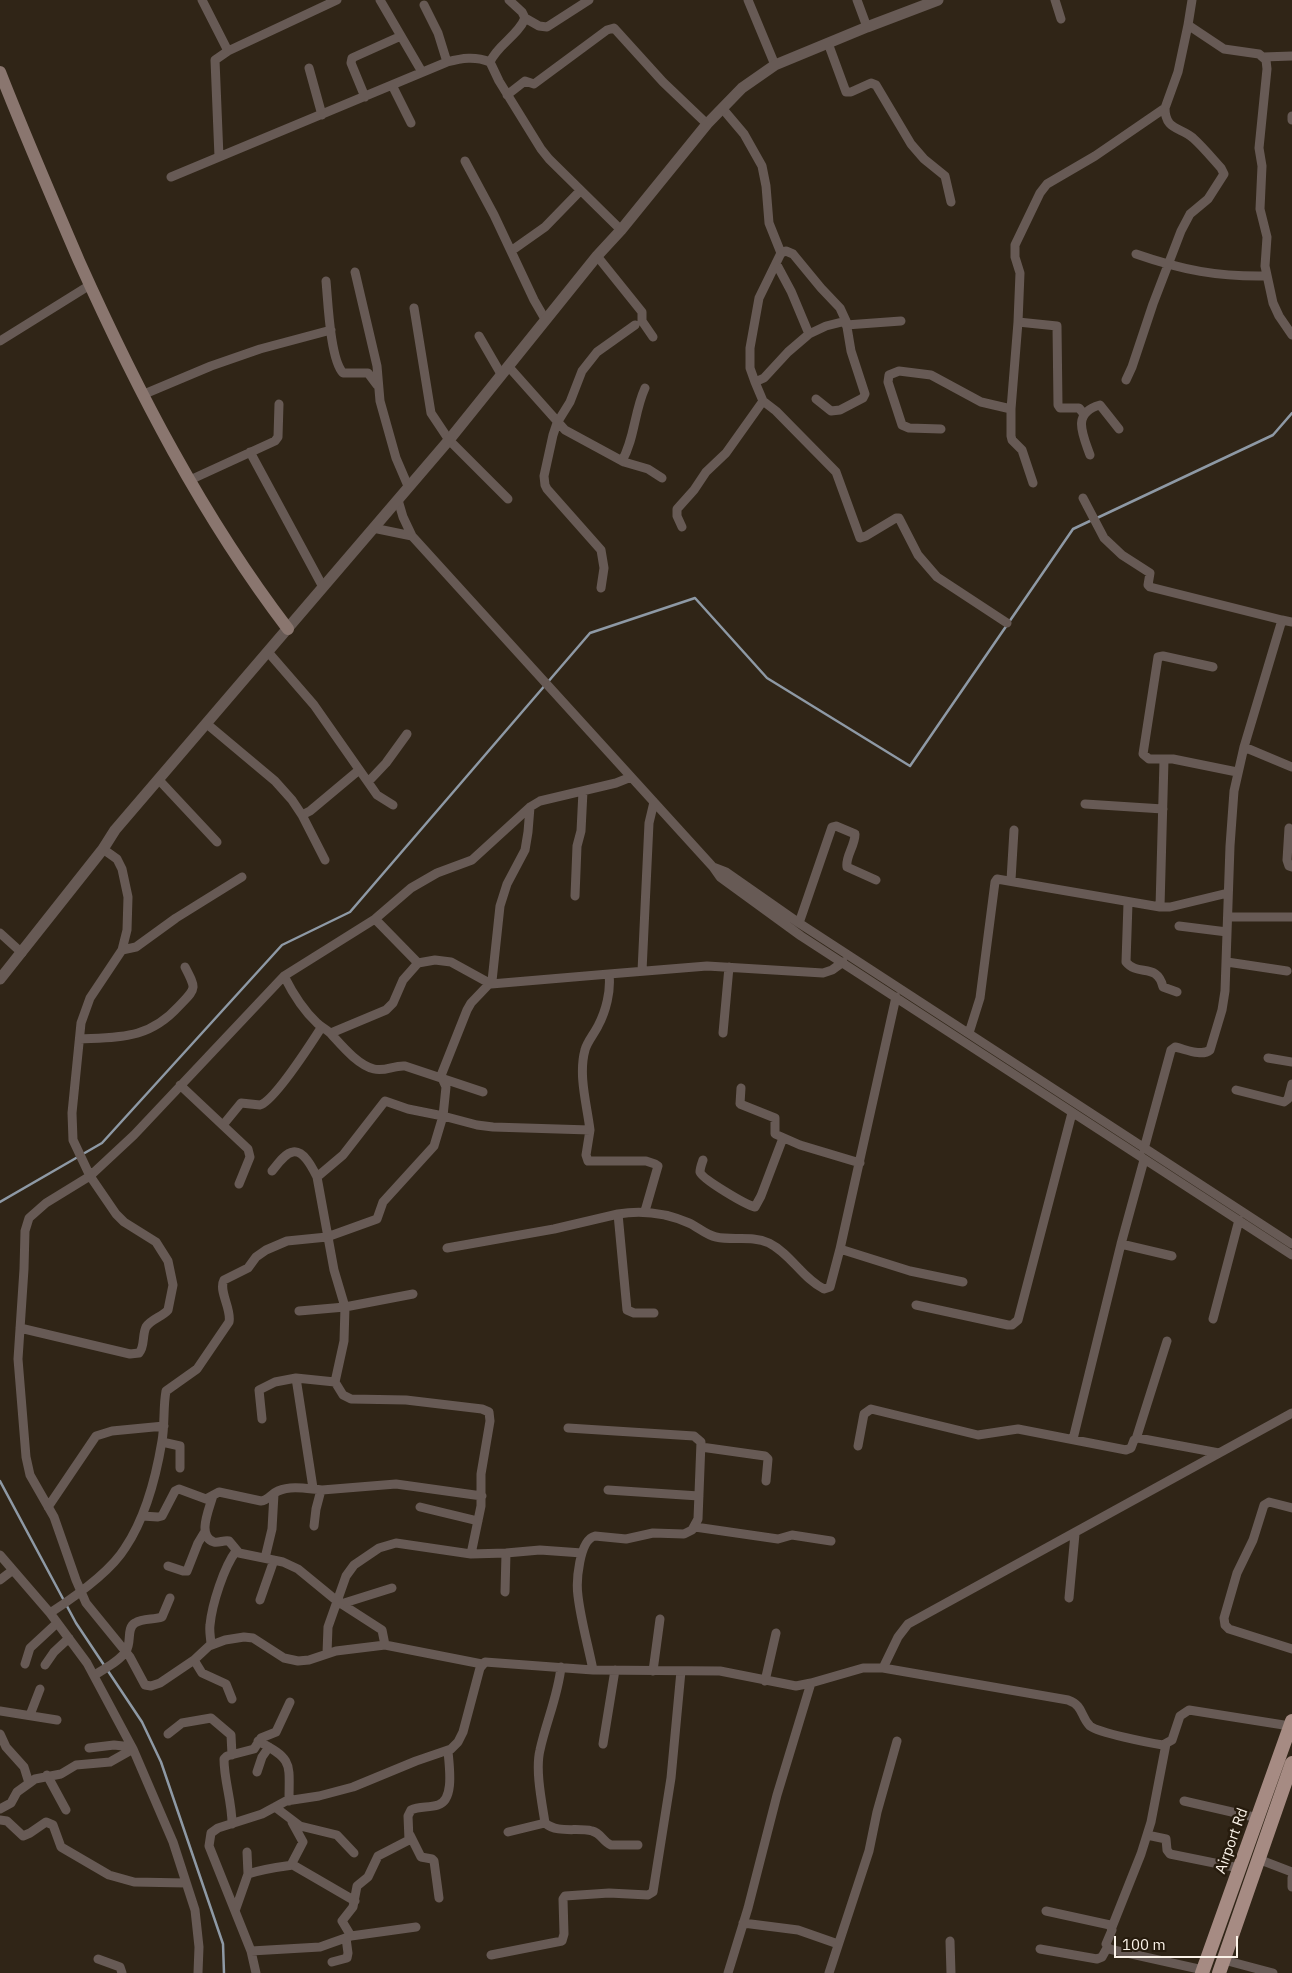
<!DOCTYPE html>
<style>
body{margin:0}
#map{position:relative;width:1292px;height:1973px;overflow:hidden;background:#302517;font-family:"IBM Plex Sans",sans-serif}
canvas{display:block}
.scale{position:absolute;left:1114px;top:1936px;width:124px;height:22px;box-sizing:border-box;border:2px solid #fbf3e9;border-top:0;padding-left:6px;font-size:15px;line-height:18px;white-space:nowrap;color:#fbf3e9;-webkit-text-stroke:4px #261b0d;paint-order:stroke}
</style>
<div id="map">
<canvas width="1292" height="1973"></canvas>
<div class="scale">100 m</div>
</div>
<script>
const ctx = document.querySelector('canvas').getContext('2d');
ctx.lineJoin = 'round';
function stroke(path, color, width, dash) { ctx.strokeStyle = color; ctx.lineWidth = width; ctx.lineCap = dash ? 'butt' : 'round'; ctx.setLineDash(dash || []); ctx.stroke(path); }
function drawText(font, color, halo, rows, align = 'center') {
  ctx.font = font + ' "IBM Plex Sans",sans-serif'; ctx.lineWidth = 5; ctx.setLineDash([]); ctx.textBaseline = 'middle'; ctx.strokeStyle = halo; ctx.fillStyle = color; for (const [text, x, y, turn = 0] of rows) {
    ctx.save(); ctx.translate(x, y); ctx.rotate((+turn || 0) * Math.PI / 180); ctx.textAlign = isNaN(turn) ? turn : align; if (halo) ctx.strokeText(text, 0, 0); ctx.fillText(text, 0, 0); ctx.restore();
  }
}
const stream = new Path2D(`
 M1097 518 1273 435 1292 413
 M0 1202 102 1143 282 945 350 912 590 633 695 598 767 678 910 766 1073 529 1092 520
 M0 1481 76 1623 142 1722 161 1762 223 1944 224 1973`);
const minor = new Path2D(`
 M202 0 228 51
 M380 0 422 72
 M748 0 775 65
 M857 0 867 27
 M1055 0 1061 19
 M424 5 438 33 447 62
 M525 18 539 26 547 27 589 0
 M1188 25 1192 0
 M828 43 846 92H851L871 83 876 85 911 144 924 159 945 176 951 202
 M1263 57 1292 56
 M490 62C498 44 518 36 525 18L522 12 509 0
 M309 68 322 115
 M392 85 411 123
 M507 95 525 81 534 84 607 30 614 28 663 82 707 124
 M365 97 351 63 352 58 401 36
 M722 108 744 134 762 166 766 186 769 223 781 253
 M1292 120V116
 M219 157 215 60 228 51 337 0
 M465 161 494 215 534 300 545 319
 M171 177 447 62C462 58 475 56 490 62L499 81 541 149 549 159 621 230
 M511 251 545 227 580 191
 M1136 254C1182 270 1218 277 1267 276
 M597 256 642 312V321L653 337
 M776 263 791 291 809 334 826 326 846 321
 M355 272 377 366 380 401 396 458 408 486
 M326 281C328 301 330 359 343 373H368L377 385
 M414 308 431 413 449 440 508 499
 M1018 322 1020 273 1015 257V245L1040 193 1047 184 1095 156 1165 108
 M846 325 901 321
 M809 334 788 352 764 378 755 382 750 368V348L759 298 781 253 786 251 793 254 821 288 840 308 846 321 851 351 865 394 863 398 840 410 831 411 816 399
 M479 336 501 374
 M0 341 90 285
 M508 366 565 430 624 462 648 469 662 478
 M1126 380 1132 367 1153 304 1181 231 1190 214 1208 199 1224 174 1221 168C1212 158 1203 147 1193 138 1180 127 1165 130 1165 108L1178 72 1188 25 1224 49 1259 54 1266 60 1267 69 1259 148 1262 166 1260 209 1267 237 1265 266 1273 303 1279 316 1292 335
 M755 382 763 401 776 411 836 472 860 538 866 536 896 518H899L918 555 937 577 1007 623
 M142 395 211 366 260 349 331 330
 M941 429 909 428 902 425 888 382 889 375 899 371 931 375 981 402 1011 409
 M250 452 323 587
 M1090 455C1083 435 1071 413 1100 405L1119 429
 M622 461C635 438 634 412 645 388
 M190 480 275 441 278 437 279 404
 M1033 483 1022 450 1012 440 1011 436V409L1018 322 1057 326 1058 405 1060 408H1079L1084 414
 M1083 498 1104 538 1122 555 1150 573 1148 585 1150 587 1282 620 1244 747 1234 791 1230 846 1225 991 1222 1010 1210 1050C1202 1057 1185 1049 1175 1047L1171 1050 1144 1149
 M398 500 403 517 412 536 713 867 720 877 801 936 1292 1255
 M682 527 677 516V509L694 490 706 472 726 453 763 401
 M373 528 412 536
 M601 588 604 568 601 550 547 489 545 485 544 476 553 435 557 423 570 402 582 371 597 352 635 325
 M1282 620 1292 622
 M268 652 314 705 377 795 393 805
 M1213 667 1163 656 1158 657 1143 754 1149 759H1173L1237 772
 M207 724 275 781 292 800 302 815 310 811 359 770
 M1244 747 1292 767
 M1164 760 1160 907H1170L1228 893
 M159 780 217 842
 M368 782 386 763 407 734
 M1085 804 1163 809
 M302 815 325 860
 M1289 828 1287 860 1289 866 1292 867
 M713 867 726 872 799 923 1292 1244
 M1011 880 1014 830
 M575 896 577 846 581 831 583 791
 M1128 903 1126 962C1138 977 1157 962 1163 987L1177 992
 M1228 917H1292
 M799 923 832 827 836 826 855 834C855 846 845 857 847 867L876 880
 M1179 926 1227 932
 M0 933 22 953
 M122 950 136 947 176 918 242 877
 M1227 962 1287 971
 M642 971 649 823 654 802
 M609 974 707 966 823 973 832 970 843 962
 M284 976C293 994 302 1009 317 1023 322 1028 328 1030 332 1035 343 1047 358 1065 374 1069 385 1072 394 1065 405 1066L483 1092
 M896 997 840 1249 910 1271 963 1282
 M331 1033 386 1010 393 1003 403 980 418 963
 M723 1033 729 967
 M969 1033 980 998 995 882 997 879 1160 907
 M80 1039C121 1037 149 1039 179 1006 196 988 197 990 185 967
 M1268 1058 1292 1062
 M180 1085 248 1149 250 1157 239 1184
 M741 1088 740 1104 775 1118V1134L800 1145 860 1163
 M1236 1090 1284 1102 1288 1099 1292 1084
 M223 1125 241 1103 260 1105C274 1101 312 1042 321 1028
 M590 1130 586 1155 588 1161H646L655 1164 658 1166 645 1211
 M703 1160C702 1163 700 1168 700 1172 702 1179 746 1205 755 1207L761 1196 783 1138
 M272 1171C277 1165 285 1153 293 1152 304 1150 313 1169 317 1177L334 1270 345 1307 344 1341 335 1382 343 1395 351 1399 406 1400 482 1409 489 1412 490 1421 481 1474V1506L471 1554
 M317 1177 343 1155 385 1101 408 1109 443 1116 446 1087 441 1076 442 1073 467 1010 471 1003 492 981 500 906 507 884 525 850 528 832 530 807
 M1121 1244 1172 1256
 M447 1248 554 1229 618 1214
 M916 1305 1008 1325H1012L1018 1320 1072 1113
 M299 1311 345 1307 413 1294
 M654 1313H634L627 1310 618 1214C642 1210 666 1213 689 1223 698 1227 706 1235 716 1237 734 1241 751 1235 769 1243 791 1254 802 1278 824 1289L830 1287 840 1249
 M1213 1319 1239 1220
 M20 1328 130 1354 139 1353C145 1347 142 1335 146 1327 151 1319 162 1317 168 1310L173 1285 168 1261 156 1242 124 1222 116 1214 90 1176 73 1140 72 1113 81 1023 90 998 122 950 127 930 128 897 122 869 117 859 103 849
 M296 1378 335 1382
 M262 1419 259 1390 275 1382 296 1378 313 1488
 M568 1428 694 1436 701 1442 698 1519 692 1530 684 1534 653 1533 626 1539 595 1536C579 1540 576 1582 578 1596 581 1621 588 1645 593 1670
 M1073 1439 1121 1244 1144 1160
 M1136 1439 1167 1341
 M162 1442 180 1446V1468
 M858 1446 864 1414 871 1409 978 1435 1018 1429 1126 1450 1131 1448 1134 1440 1138 1438 1219 1453
 M701 1447 765 1456 768 1459 766 1481
 M608 1490 699 1496
 M213 1495C210 1508 196 1536 214 1542 219 1543 224 1540 229 1541L239 1553 283 1562 298 1569 337 1601 382 1630 385 1645
 M48 1507 96 1436 112 1431 164 1426
 M420 1507 478 1521
 M1292 1508 1269 1502 1264 1505 1253 1540 1237 1573 1224 1618 1225 1625 1229 1629 1292 1649
 M142 1516 158 1517 162 1516 175 1491 179 1489 206 1499 219 1492 261 1501C268 1500 271 1494 278 1491 292 1485 308 1489 322 1490L396 1484 482 1496
 M314 1526 316 1509 321 1490
 M695 1527 778 1539 792 1535 831 1541
 M0 1555 50 1613 87 1663 133 1749 173 1842 195 1910 199 1947 198 1973
 M265 1558 272 1529 274 1494
 M168 1566 183 1571H187L198 1543 204 1533
 M0 1580 13 1570
 M505 1592 506 1553
 M1069 1598 1075 1534
 M260 1600 274 1560
 M341 1604 392 1588
 M50 1613C73 1598 111 1571 125 1548 146 1517 156 1477 162 1441 165 1424 163 1407 166 1391L197 1369 229 1322C232 1309 218 1291 224 1280L248 1268 256 1257 266 1250 287 1241 327 1237 377 1219 383 1202 434 1146 443 1116 477 1125 493 1127 590 1130C587 1105 578 1075 585 1050 587 1042 594 1034 598 1026 606 1011 611 991 609 974L491 984 451 962 435 960 418 963 375 919
 M211 1645C211 1639 209 1632 210 1625 212 1604 224 1567 236 1551
 M327 1653 328 1627 346 1576 354 1565 379 1548 396 1543 471 1554 506 1553 540 1550 582 1553
 M194 1660 202 1673 226 1684 232 1699
 M25 1664 30 1648 57 1623
 M482 1664 385 1645 336 1651 309 1660 298 1661 284 1658 253 1638 244 1637 225 1640 209 1646 194 1660 160 1683 151 1686 145 1685 130 1657 86 1603 76 1580 54 1517 30 1475 26 1457 18 1359 24 1269 25 1231 29 1218 46 1203 90 1176 134 1135 284 976 375 919 411 888 437 873 472 860 530 807 540 801 616 783 631 777
 M45 1665 54 1652 69 1638
 M561 1667C558 1696 546 1722 540 1750 535 1770 542 1803 545 1823 558 1834 577 1827 592 1831 601 1833 603 1842 611 1845H638
 M883 1668 898 1637 908 1624 1292 1413
 M653 1671 660 1619
 M95 1675C105 1668 120 1661 126 1651 132 1643 126 1628 135 1623 143 1618 153 1620 162 1617L170 1598
 M765 1681 776 1633
 M0 1711 57 1720
 M30 1715 40 1689
 M0 1734 6 1747 24 1767 29 1783
 M168 1734 182 1723 211 1718 231 1735 232 1755
 M258 1741C294 1760 289 1763 289 1801
 M603 1744 615 1670
 M89 1748 114 1745 132 1747
 M257 1772 262 1757 269 1747
 M47 1775 66 1810
 M1184 1801 1258 1818
 M275 1807 300 1826 337 1835 354 1853
 M0 1809 11 1803 17 1792 35 1779 61 1774 76 1765 110 1762 133 1749
 M0 1820 7 1821 23 1836 30 1833 46 1822 53 1825 61 1847 109 1875 134 1882 186 1883
 M232 1824C232 1801 224 1781 224 1759L227 1756 254 1749 261 1738 276 1732 290 1702
 M508 1832 545 1823
 M410 1835 421 1857 432 1859 434 1861 439 1898
 M1147 1835 1166 1839 1167 1850 1170 1854 1239 1868
 M1258 1859 1292 1872
 M291 1865 303 1842 292 1822
 M248 1874C263 1869 278 1867 293 1865L355 1901
 M1292 1878V1887
 M235 1911 248 1874 247 1852
 M1046 1911 1110 1925 1112 1930 1106 1944 1109 1949 1203 1970
 M743 1923 798 1930 838 1944
 M1112 1927 1141 1854 1151 1822 1166 1744
 M351 1936 342 1921 353 1907 357 1886 368 1877 378 1856 409 1840 408 1816 411 1810C419 1806 429 1808 438 1805 455 1800 449 1765 448 1751
 M950 1941 951 1973
 M1040 1949 1097 1959 1102 1957 1107 1948
 M251 1951 320 1947 351 1936 416 1927
 M491 1955 562 1941 564 1934 563 1899 565 1896 609 1893 648 1895 653 1892 671 1778 681 1671
 M98 1959 120 1967 122 1973
 M1224 1960 1273 1973
 M332 1962 347 1958 348 1953 346 1938
 M256 1973 251 1951 209 1846 211 1833 218 1828 262 1814 286 1801 319 1796 353 1787 416 1761 451 1749 458 1742 463 1732 480 1668 485 1662 593 1670 720 1671 796 1686 811 1683 863 1668H883L1068 1700C1084 1706 1080 1716 1090 1726 1099 1733 1150 1743 1163 1745L1172 1740 1180 1716 1189 1710 1290 1726
 M728 1973 748 1908 777 1795 811 1683
 M829 1973 869 1851 877 1812 897 1741`);
const tertiary = new Path2D(`
 M0 979 103 849 115 830 449 440 597 256 621 230 707 124 742 88 775 65 867 27 938 0`);
const secondary = new Path2D(`
 M0 72C25 136 52 198 79 261 137 390 202 516 288 629`);
const primary = new Path2D(`
 M1202 1973 1292 1721
 M1219 1973 1292 1763`);
const streetNames = [
 ["Airport Rd",1232,1841,-70]
];
stroke(stream, '#8e99a5', 2.5);
stroke(minor, '#675a55', 9);
stroke(tertiary, '#675a55', 11);
stroke(secondary, '#8a766f', 12);
stroke(primary, '#a68b83', 14);
drawText('15px', '#fbf3e9', '#261b0d', streetNames);
</script>
